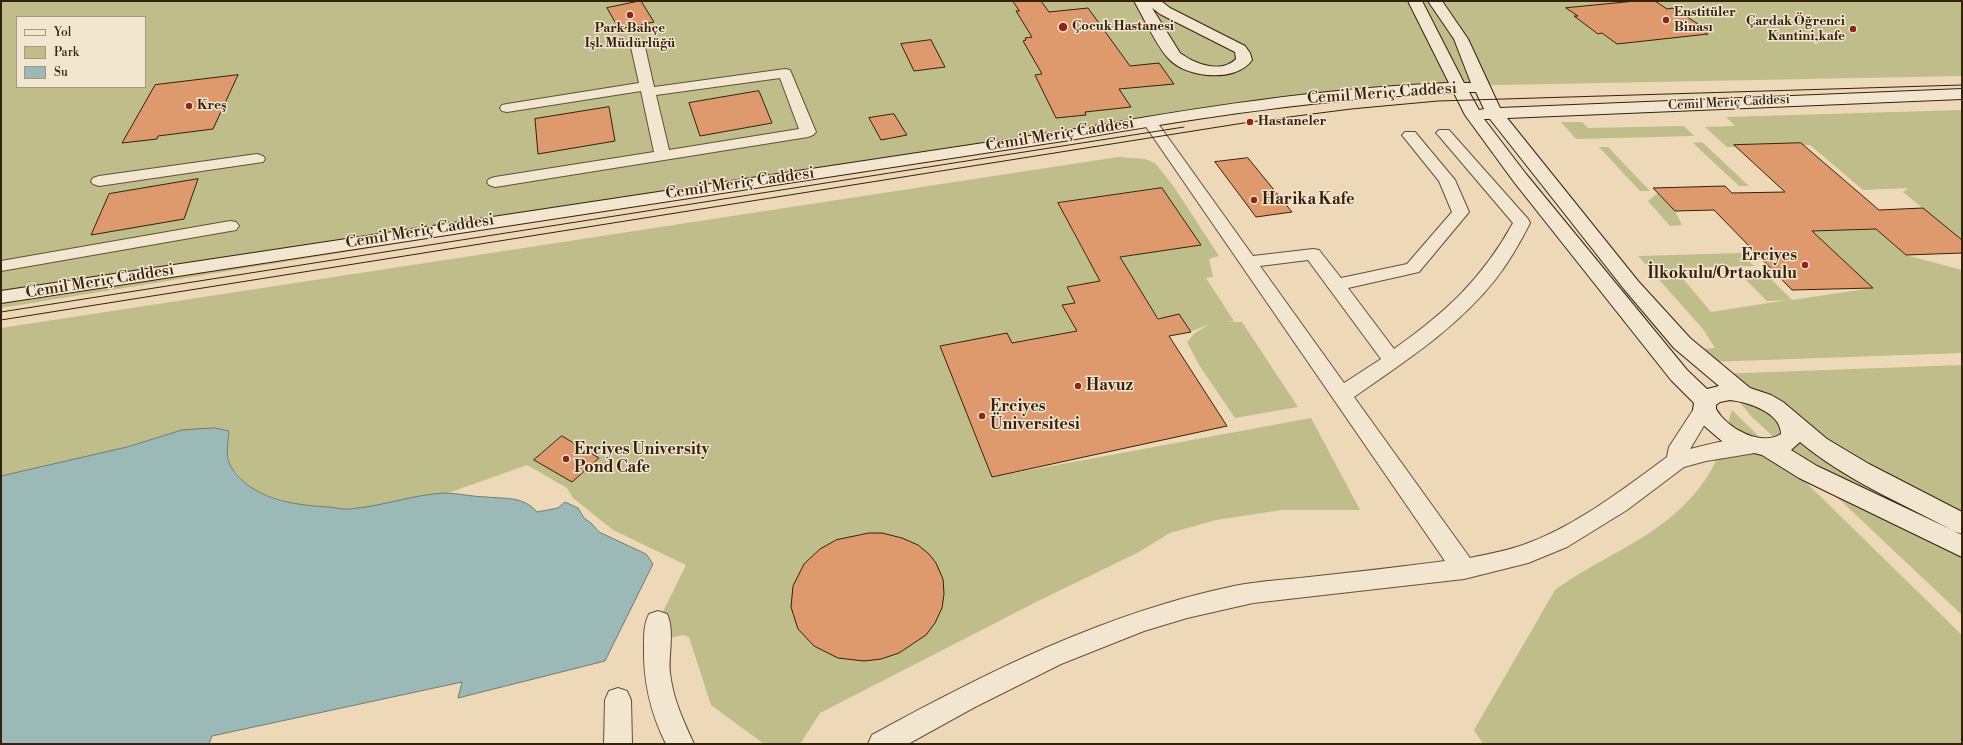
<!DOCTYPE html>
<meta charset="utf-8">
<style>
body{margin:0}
#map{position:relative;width:1963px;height:745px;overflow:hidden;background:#edd9b7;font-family:"Libre Bodoni",serif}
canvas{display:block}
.frame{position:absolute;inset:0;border:2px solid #36210d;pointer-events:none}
.legend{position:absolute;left:16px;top:16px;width:130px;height:72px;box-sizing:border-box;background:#f3e6d0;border:1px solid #a79782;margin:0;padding:5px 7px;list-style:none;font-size:12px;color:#36210d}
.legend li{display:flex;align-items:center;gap:8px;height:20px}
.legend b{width:20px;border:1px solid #a79782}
</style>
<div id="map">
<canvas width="1963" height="745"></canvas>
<div class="frame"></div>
<ul class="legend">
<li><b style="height:5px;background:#f3e6d0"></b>Yol</li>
<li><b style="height:11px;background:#bfbd89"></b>Park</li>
<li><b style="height:11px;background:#9bb9b6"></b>Su</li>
</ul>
</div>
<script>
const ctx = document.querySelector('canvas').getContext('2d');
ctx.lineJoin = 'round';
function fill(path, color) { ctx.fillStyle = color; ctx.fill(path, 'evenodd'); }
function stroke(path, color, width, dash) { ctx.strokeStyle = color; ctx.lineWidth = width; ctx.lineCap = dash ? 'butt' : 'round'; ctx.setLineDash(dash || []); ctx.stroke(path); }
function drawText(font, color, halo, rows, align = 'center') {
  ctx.font = font + ' "Libre Bodoni",serif'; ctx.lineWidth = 3; ctx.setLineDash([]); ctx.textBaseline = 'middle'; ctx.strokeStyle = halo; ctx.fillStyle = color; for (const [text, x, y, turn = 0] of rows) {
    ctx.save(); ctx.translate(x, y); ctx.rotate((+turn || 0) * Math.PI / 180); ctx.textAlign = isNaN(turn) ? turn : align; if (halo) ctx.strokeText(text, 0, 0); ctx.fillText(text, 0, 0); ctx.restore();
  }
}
const green = new Path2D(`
 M1 1H1962V76L1447 86 1212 111 1 308ZM17 17H145V87H17Z
 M1962 110V240L1903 192 1908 188 1863 190 1810 145 1727 147 1705 127 1735 126 1726 117Z
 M1561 122H1582L1588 128 1684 126 1694 136 1576 139Z
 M1702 142 1749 186H1739L1693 143Z
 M1599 147H1608L1650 191H1640Z
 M1118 157 1145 159 1155 163 1174 187 1219 256 1209 259 1213 277 1206 278 1234 321 1226 322H1242L1298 407 1235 418 1199 365 1187 342 1195 333 1210 324 1192 331 1152 314 1135 282 1111 286 1075 303 1063 305 1077 331 1012 343 1007 333 940 346 992 477 1311 418 1360 510H1282L1216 520 1170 533 1137 553 1038 601 820 713 800 744H764L711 705 689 637 683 635 657 641 658 622 686 565 613 530 573 498 567 488 527 465 451 492 375 507 346 509 304 506 288 502 257 492 247 485 230 466 227 450 229 431 176 432 119 449 1 477V328ZM1162 188 1200 245 1089 262 1058 203Z
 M1658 193 1675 211 1682 225 1670 226 1648 201Z
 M1876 229 1906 255 1962 270V353L1708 362 1698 349 1715 348 1703 329 1638 256 1741 253 1754 266 1674 268 1711 312 1788 300 1767 301 1741 275 1765 273 1792 300 1872 288 1798 232Z
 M1962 365V615L1751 416 1717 374Z
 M1732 410 1962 635V744H1483L1474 730 1555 590C1609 551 1673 534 1710 472 1722 453 1725 431 1732 410Z`);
const water = new Path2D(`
 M215 428 229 431C228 442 225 457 231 467 251 499 293 505 328 507 335 507 342 510 349 509 380 507 415 494 445 493 458 493 473 497 487 497 506 499 523 496 537 512L558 508 565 502 578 508 584 518 591 523 599 532 646 554 653 564 605 661 458 698 462 682 212 736 209 744H1V476L127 447 182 430Z`);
const building = new Path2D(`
 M641 1 654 22 619 29 607 8Z
 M1013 1H1041L1049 12 1088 8 1130 66 1159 63 1174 84 1119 89 1131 107 1085 112 1086 115 1056 118 1035 75 1042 74 1023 41 1026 40 1025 38 1032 37 1016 11H1019Z
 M1636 1H1655L1667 9 1673 8 1698 24 1693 25 1708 34 1617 44 1602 33 1598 34 1574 16H1578L1566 8Z
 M931 40 945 67 914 71 901 44Z
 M238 75 213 129 158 136 157 139 122 143 155 85Z
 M759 91 772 123 700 136 689 103Z
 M609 107 615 141 538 154 535 119Z
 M894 114 907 135 881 140 869 118Z
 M1801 143 1879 210 1923 208 1962 240V253L1906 255 1876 229 1812 231 1873 288 1792 290 1714 210 1675 211 1653 188 1725 186 1732 193 1785 192 1734 145Z
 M1248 158 1292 212 1256 217 1215 162Z
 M198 179 184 219 91 235 109 194Z
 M1162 188 1201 245 1120 257 1158 319 1179 314 1191 332 1169 336 1227 426 992 477 940 346 1007 333 1012 343 1077 331 1062 305 1075 303 1067 287 1100 281 1058 203Z
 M562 436 599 458 572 482 534 460Z
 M869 533H882L902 538 918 545 929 554 936 563 943 579 944 594 942 608 935 623 926 635 899 653 881 659 864 661 838 658 814 646 798 629 791 607 793 586 804 564 820 549 836 540Z`);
const street = new Path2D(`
 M638 43 643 44 645 47 654 87 785 69 790 70 816 132 813 135 808 137 495 187 489 185 487 182 489 179 495 177 654 152 641 91 507 112 502 111 500 108 502 105 507 104 639 83 631 47 633 44ZM780 78 799 129 669 150 656 95Z
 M1149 117 1154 118 1253 256 1313 249 1319 250 1341 278 1407 264 1452 212 1439 181 1402 135 1405 132H1415L1455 180 1469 212 1419 272 1348 288 1394 349C1446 312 1482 279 1513 223L1439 136 1436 133 1439 130H1449L1528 219 1530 223C1520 243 1509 262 1495 280 1457 328 1404 362 1354 397L1470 558C1488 554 1506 551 1523 545 1576 526 1622 490 1667 457L1669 447 1697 404 1704 402 1711 404 1714 409 1690 449C1709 444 1743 435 1761 440L1764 446 1761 452 1706 461 1684 467 1627 510 1567 547 1528 563 1464 579 1253 603 1187 618 1144 631 1061 664 975 707 908 744H868L872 735C987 672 1105 613 1234 586 1259 581 1284 580 1309 577 1355 572 1400 567 1445 561L1142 121 1144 118ZM1308 260 1381 359 1344 383 1260 266Z
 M257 154 263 156 265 159 263 162 99 186 93 184 91 181 93 178 99 176Z
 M230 221 236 222 239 226 236 230 1 271V261Z
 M658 611 667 614C675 631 668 655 670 673 673 699 683 720 694 744H666C650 712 643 681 644 645 644 634 644 624 649 614Z
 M618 688 627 691 631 700 632 744H604L605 700 609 691Z`);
const secondary = new Path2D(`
 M1134 1H1161L1170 8 1245 46 1250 53 1252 60C1236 83 1186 78 1169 59 1157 47 1143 16 1134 1ZM1152 8 1160 14 1235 52 1236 59C1221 74 1195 64 1180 53Z
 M1408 1H1422L1464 83H1471L1454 39 1428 1H1442L1468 39 1500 108 1962 89V99L1507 118 1638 281 1690 338 1750 388 1771 395 1783 402 1827 439 1869 464 1962 512V534L1954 531 1962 535V557L1799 478 1762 455 1735 448 1723 442 1702 424 1693 410 1694 403 1671 380 1514 182 1465 115 1454 93C1325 98 1197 118 1070 140L1 303V291L1070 130C1196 108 1322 88 1449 83ZM1469 92H1476L1484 109 1479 110ZM1484 119H1490L1624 289 1674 348 1719 386 1707 389 1687 370 1526 174ZM1730 400C1747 402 1781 412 1781 434 1760 447 1727 428 1716 409V405L1720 402ZM1800 442C1844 479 1901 503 1952 530L1817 466 1791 450Z`);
const tram = new Path2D(`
 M1 312 1184 127
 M1 320 1250 122 1351 109 1438 101 1962 85`);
const markers = [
 [630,15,4,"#8f2418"],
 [1666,20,4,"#8f2418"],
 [1063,27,5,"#8f2418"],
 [1853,29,4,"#8f2418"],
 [189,106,4,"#8f2418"],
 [1250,122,4,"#8f2418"],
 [1254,200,4,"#8f2418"],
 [1805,265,4,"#8f2418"],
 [1078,386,4,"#8f2418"],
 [982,416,4,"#8f2418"],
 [566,459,4,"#8f2418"]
];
const farPoinames = [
 ["Enstitüler",1674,13],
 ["Binası",1674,28],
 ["Çardak Öğrenci",1845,22,"right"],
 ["Kantini,kafe",1845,37,"right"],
 ["Çocuk Hastanesi",1072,27],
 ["Park Bahçe",630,29,"center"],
 ["Işl. Müdürlüğü",630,44,"center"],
 ["Kreş",197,106],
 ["Hastaneler",1258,122]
];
const farStreetnames = [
 ["Cemil Meriç Caddesi",1729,103,-3]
];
const streetNames = [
 ["Cemil Meriç Caddesi",1382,94,-4],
 ["Cemil Meriç Caddesi",1060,135,-9],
 ["Cemil Meriç Caddesi",740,184,-8],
 ["Cemil Meriç Caddesi",420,232,-9],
 ["Cemil Meriç Caddesi",100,282,-9]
];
const poiNames = [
 ["Harika Kafe",1262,200],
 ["Erciyes",1797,256,"right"],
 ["İlkokulu/Ortaokulu",1797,274,"right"],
 ["Havuz",1086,386],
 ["Erciyes",990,407],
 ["Üniversitesi",990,425],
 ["Erciyes University",574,450],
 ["Pond Cafe",574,468]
];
fill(green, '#bfbd89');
fill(water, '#9bb9b6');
stroke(water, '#737c72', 1);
fill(building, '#de996c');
stroke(building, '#36210d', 1);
stroke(street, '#644f38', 2);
stroke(secondary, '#36210d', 2);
fill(street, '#f3e6d0');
fill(secondary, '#f3e6d0');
stroke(tram, '#36210d', 1);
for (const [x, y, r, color] of markers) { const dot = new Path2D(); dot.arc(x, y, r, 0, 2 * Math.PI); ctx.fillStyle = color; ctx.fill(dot); stroke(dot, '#f3e6d0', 1.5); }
drawText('bold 13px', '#36210d', '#f3e6d0', farPoinames, 'left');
drawText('13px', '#36210d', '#f3e6d0', farStreetnames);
drawText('16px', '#36210d', '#f3e6d0', streetNames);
drawText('bold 16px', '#36210d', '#f3e6d0', poiNames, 'left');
</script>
